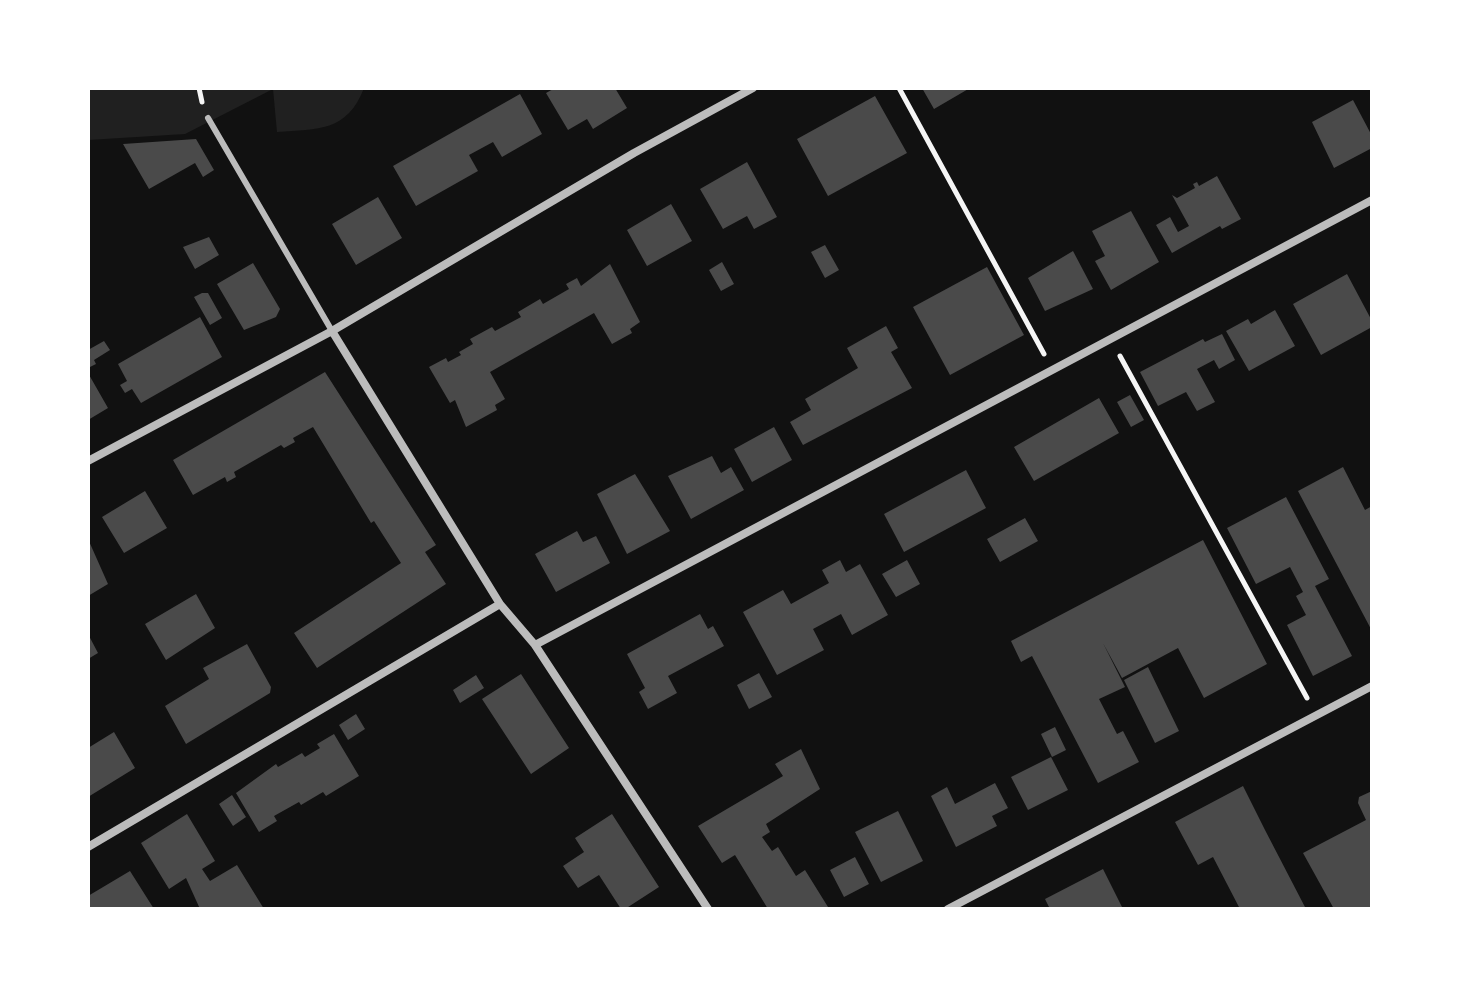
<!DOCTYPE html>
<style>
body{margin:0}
#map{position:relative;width:1460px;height:997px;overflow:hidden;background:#111;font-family:Raleway,sans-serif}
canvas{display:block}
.frame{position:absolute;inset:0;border:90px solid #fff;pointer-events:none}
</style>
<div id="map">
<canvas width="1460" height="997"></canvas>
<div class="frame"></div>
</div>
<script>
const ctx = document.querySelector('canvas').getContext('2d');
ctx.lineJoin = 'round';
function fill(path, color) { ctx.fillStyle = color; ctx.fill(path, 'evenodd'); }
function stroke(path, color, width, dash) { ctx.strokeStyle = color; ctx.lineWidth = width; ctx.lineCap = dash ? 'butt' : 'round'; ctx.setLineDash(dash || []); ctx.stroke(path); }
const green = new Path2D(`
 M88 88H364C347 132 318 129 277 132L273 89 185 134 88 140Z`);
const building = new Path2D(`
 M555 88H615L627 108 593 129 587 119 568 130 546 93Z
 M922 88H970L934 109Z
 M520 94 542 134 502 157 493 142 469 155 478 171 416 206 393 166Z
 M875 96 907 153 828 196 797 139Z
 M1353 100 1372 136V148L1334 168 1312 122Z
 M196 139 214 170 203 177 195 163 149 189 123 144Z
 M747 162 777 217 754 229 747 216 723 229 700 189Z
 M1217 176 1241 219 1222 229 1220 226 1172 253 1156 225 1170 217 1178 232 1189 226 1172 195 1177 198 1195 188 1193 184 1197 182 1199 186Z
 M378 197 402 238 356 265 332 224Z
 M671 204 692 241 647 266 627 230Z
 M1131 211 1159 262 1111 290 1095 261 1105 256 1092 231Z
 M209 237 219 255 195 269 183 247Z
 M825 245 839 270 825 278 811 252Z
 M1073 251 1093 289 1045 311 1028 278Z
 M722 262 734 284 721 291 709 270Z
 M253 263 280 309 276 317 244 330 217 284Z
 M610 264 640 322 630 329 632 333 612 344 594 313 490 372 505 399 495 405 497 410 466 427 455 400 450 403 429 367 446 358 448 362 461 355 459 352 473 344 470 339 492 327 495 331 521 317 518 312 540 299 543 304 569 289 566 284 577 278 581 286Z
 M987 267 1024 335 950 375 913 307Z
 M1347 274 1372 321V327L1321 355 1293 304Z
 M202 293H208L222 318 210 325 194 297Z
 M1275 310 1295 346 1249 371 1226 331 1248 319 1251 324Z
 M200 317 222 357 141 403 132 389 125 393 120 385 127 381 118 364Z
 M886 326 898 348 891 352 912 388 803 445 790 422 811 410 805 399 858 368 847 348Z
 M1222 334 1235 360 1219 369 1214 360 1197 369 1215 402 1197 411 1186 392 1158 406 1140 372 1203 339 1205 342Z
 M104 341 110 350 94 360 96 364 88 368V350Z
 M325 372 436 545 425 552 446 584 317 668 294 633 401 563 374 521 371 523 313 427 293 438 295 442 284 448 281 445 234 472 236 477 227 482 225 477 193 495 173 460Z
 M88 373 108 408 88 420Z
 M1130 395 1144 420 1131 427 1117 402Z
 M1099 398 1119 433 1034 481 1014 447Z
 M774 427 792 460 752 482 734 449Z
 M712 456 721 473 731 467 744 490 691 519 668 476Z
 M1343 467 1365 510 1372 506V631L1298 491Z
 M966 470 986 508 904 552 884 514Z
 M635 474 670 531 627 554 597 494Z
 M145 491 167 528 124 553 102 517Z
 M1286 497 1329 579 1315 586 1352 656 1313 676 1287 625 1306 615 1296 596 1303 592 1290 567 1256 584 1227 528Z
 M1025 518 1038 541 1000 562 987 539Z
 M577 531 583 542 596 536 610 563 556 592 535 554Z
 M88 539 108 584 88 596Z
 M1203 540 1267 664 1204 698 1178 648 1122 678 1103 643 1125 687 1099 699 1117 734 1123 731 1139 762 1098 783 1032 656 1021 662 1011 641Z
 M840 560 846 572 860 564 888 615 852 635 841 614 813 629 824 650 777 675 743 612 783 590 791 604 829 583 822 570Z
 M907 560 920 584 896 597 882 574Z
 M196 594 215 628 166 660 145 624Z
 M700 614 708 629 713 626 724 646 668 676 677 693 648 709 639 692 645 688 627 654Z
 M88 634 98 653 88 659Z
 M247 644 271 687 270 693 186 744 165 706 209 679 203 668Z
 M1148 667 1179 731 1155 743 1124 680Z
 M759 673 772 697 749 709 737 685Z
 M521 674 569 748 531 774 482 699Z
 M476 675 484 688 460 703 453 690Z
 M356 714 365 729 348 740 339 725Z
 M1055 727 1066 750 1052 757 1041 734Z
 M114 732 135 768 88 797V748Z
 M334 734 359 776 326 796 323 792 301 805 299 802 274 816 277 821 259 832 236 793 276 764 278 767 302 753 305 757 320 748 317 744Z
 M801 749 820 789 766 824 770 832 762 837 772 851 778 847 796 876 805 870 828 907 768 909 735 855 722 863 698 826 783 776 775 764Z
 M1051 757 1068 790 1028 810 1011 777Z
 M995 783 1008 808 992 816 997 826 956 847 931 796 947 787 955 804Z
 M1243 786 1265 830 1306 909H1240L1213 857 1198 865 1175 822Z
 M1372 791V909H1334L1303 853 1366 820 1358 803 1359 797Z
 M232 795 246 817 233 826 219 804Z
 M898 811 923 861 881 882 855 832Z
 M187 814 215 861 202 869 210 881 237 865 264 909H200L186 878 169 889 141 843Z
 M612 814 659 887 625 909H621L599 875 578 888 563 866 584 852 575 838Z
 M855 857 869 884 844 897 830 870Z
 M1103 869 1122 907 1050 909 1045 899Z
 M130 871 154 909H90L88 896Z`);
const path = new Path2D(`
 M199 88 202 102
 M899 88 1044 354
 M1120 356 1307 698`);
const service = new Path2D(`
 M208 118 332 331`);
const minor = new Path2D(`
 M332 331 500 604 535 645 708 909
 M88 461 332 331 634 153 753 88
 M535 645 1372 200
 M88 847 500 604
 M948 909 1372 686`);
fill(green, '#202020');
fill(building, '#4a4a4a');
stroke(path, '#f5f5f5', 5);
stroke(service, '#bcbcbc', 6);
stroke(minor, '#bcbcbc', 8);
</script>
